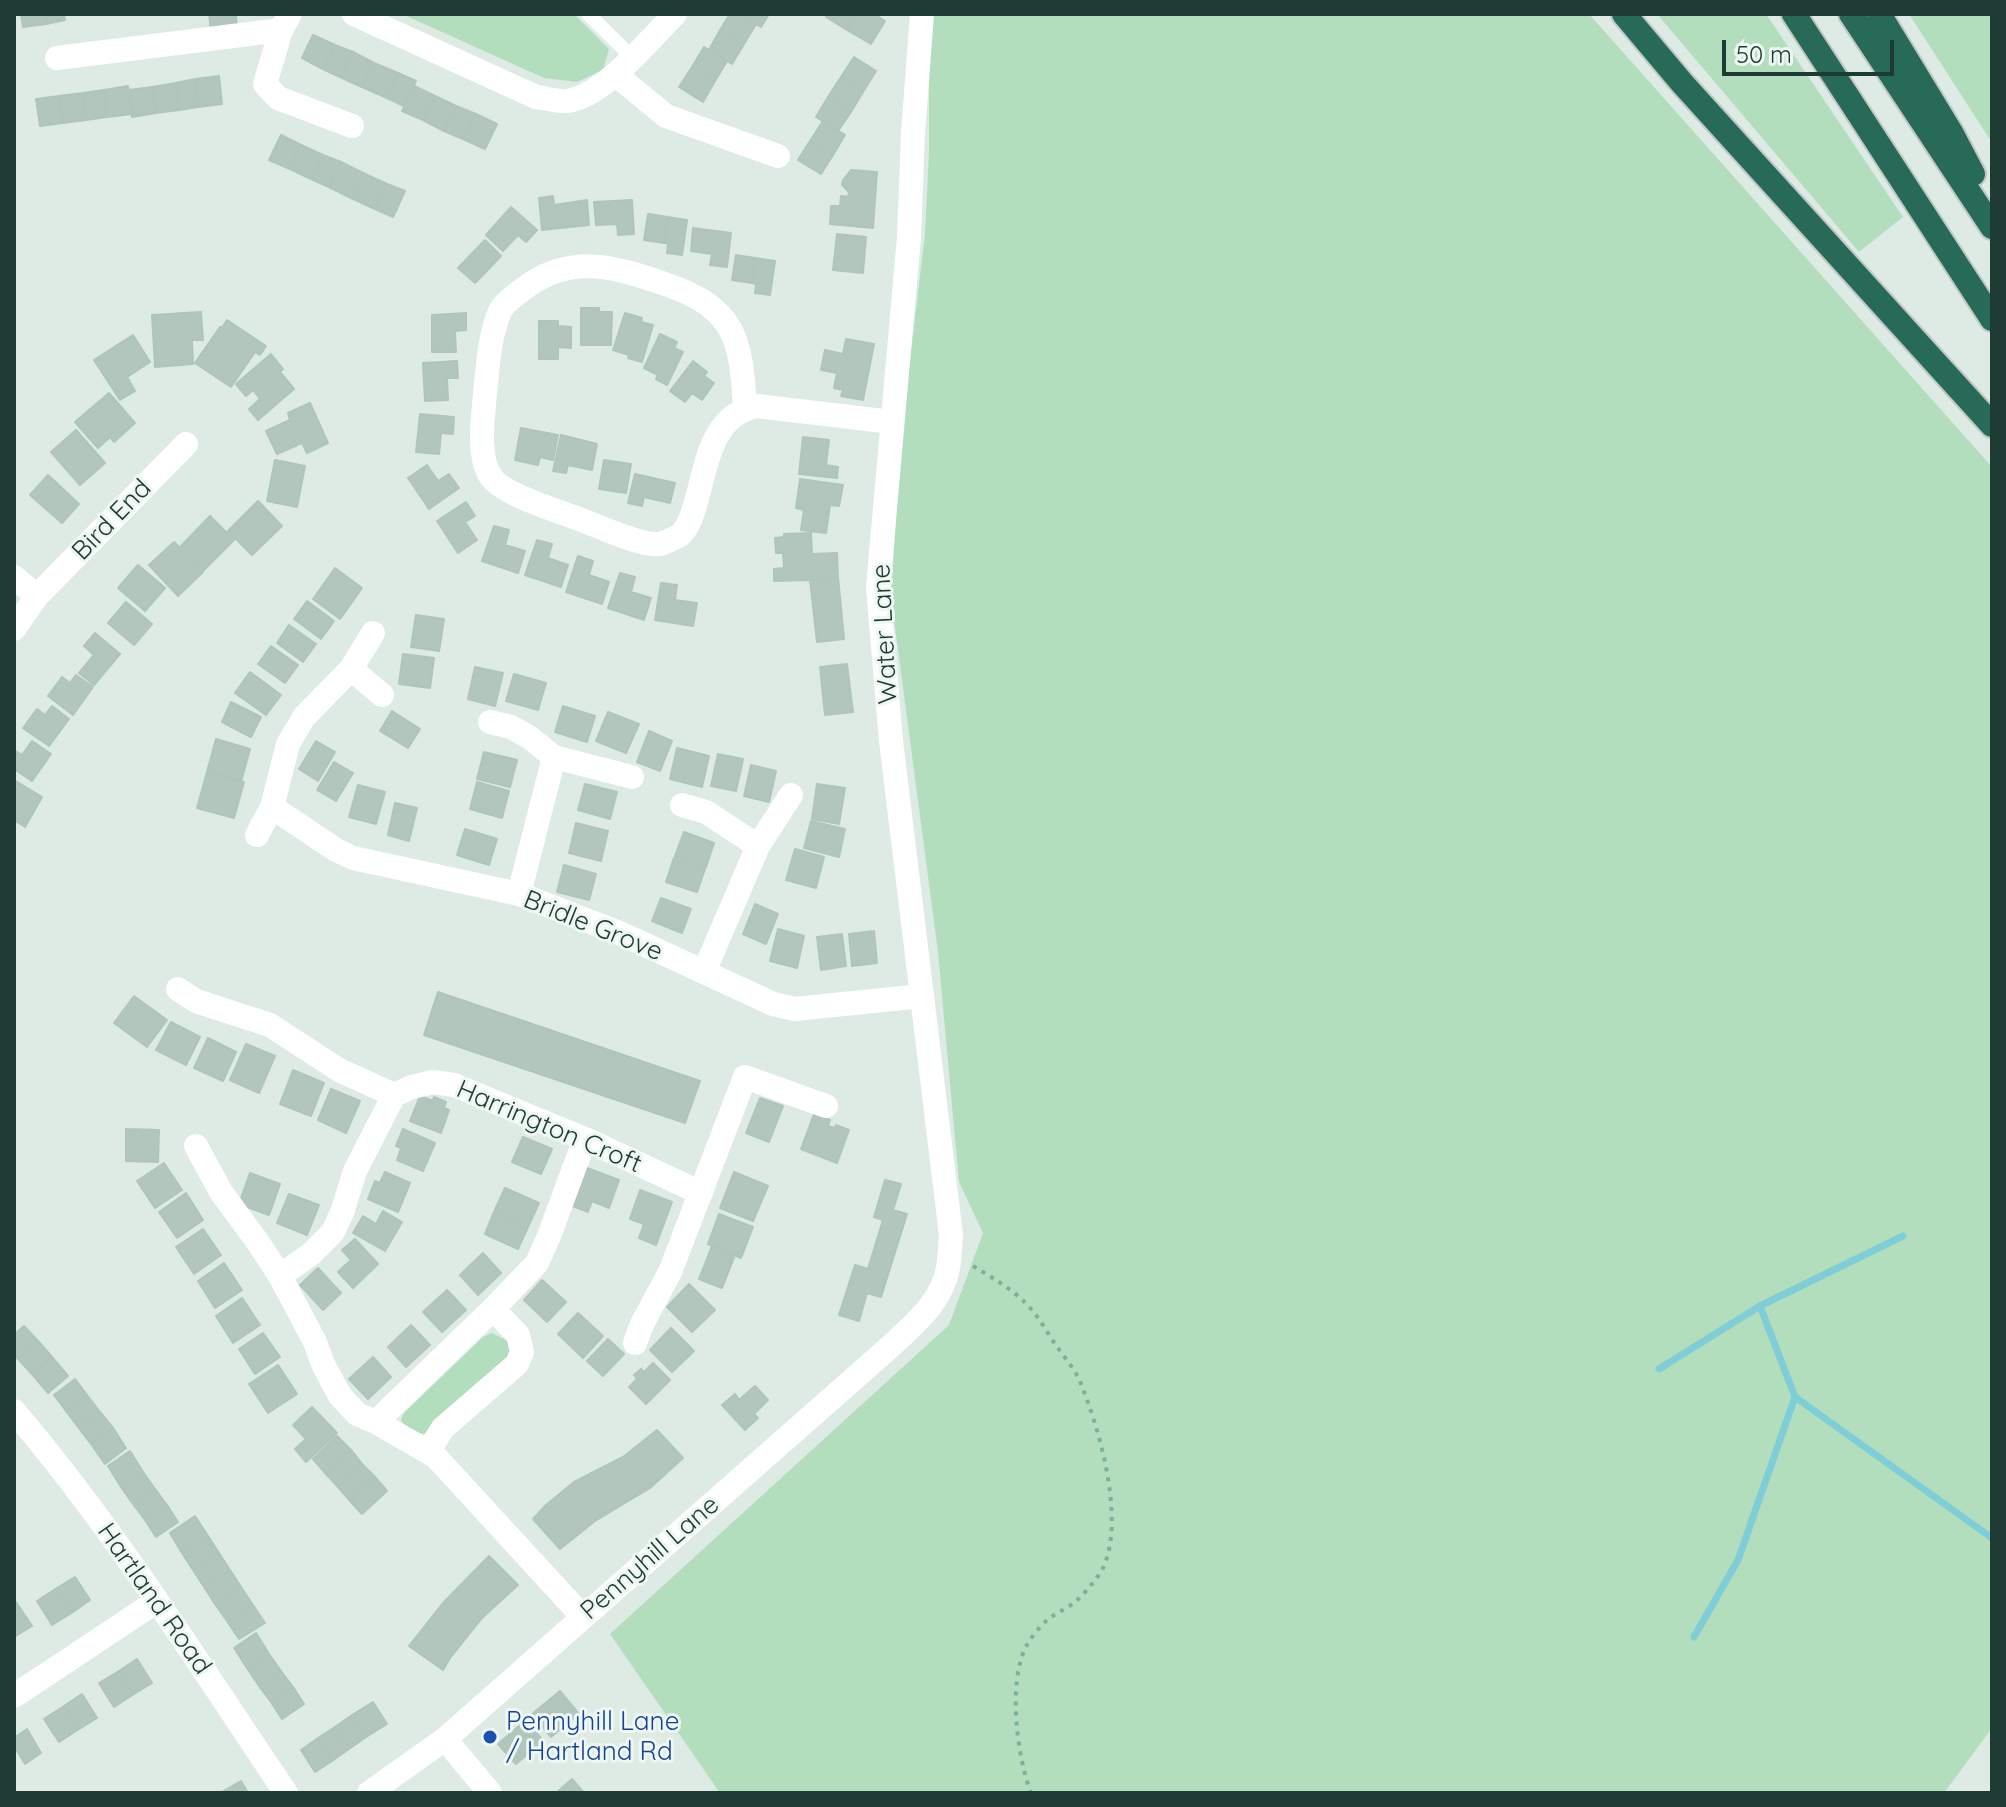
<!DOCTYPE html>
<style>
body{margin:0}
#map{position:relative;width:2006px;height:1807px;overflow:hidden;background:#ddebe4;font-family:Quicksand,sans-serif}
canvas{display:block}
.frame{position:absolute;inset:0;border:16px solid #1d3b32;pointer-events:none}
.scale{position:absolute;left:1722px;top:40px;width:172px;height:36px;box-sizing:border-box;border:4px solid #1d3b32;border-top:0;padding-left:10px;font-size:24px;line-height:28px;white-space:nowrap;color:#1d3b32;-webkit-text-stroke:6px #eef7f2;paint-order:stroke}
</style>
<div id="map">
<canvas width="2006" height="1807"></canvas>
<div class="frame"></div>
<div class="scale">50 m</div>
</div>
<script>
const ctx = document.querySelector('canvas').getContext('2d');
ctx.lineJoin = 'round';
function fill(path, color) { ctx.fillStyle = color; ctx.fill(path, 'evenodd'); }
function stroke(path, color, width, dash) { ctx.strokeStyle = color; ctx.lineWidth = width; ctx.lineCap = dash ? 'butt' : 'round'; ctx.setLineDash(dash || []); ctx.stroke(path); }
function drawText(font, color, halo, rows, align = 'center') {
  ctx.font = font + ' Quicksand,sans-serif'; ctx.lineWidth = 6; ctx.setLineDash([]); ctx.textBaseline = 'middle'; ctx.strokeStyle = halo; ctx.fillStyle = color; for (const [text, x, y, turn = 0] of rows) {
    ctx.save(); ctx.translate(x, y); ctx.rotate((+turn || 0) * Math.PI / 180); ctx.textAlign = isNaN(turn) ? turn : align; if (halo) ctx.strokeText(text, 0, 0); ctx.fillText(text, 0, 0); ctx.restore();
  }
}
const green = new Path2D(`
 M402 14H574L609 49 603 70 577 82 544 78Z
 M929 14H1589L1992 467V1728L1944 1793H720L610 1634 949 1325 983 1233 959 1182 938 952 891 597 902 428 925 234 929 153Z
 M1657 14H1766L1903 217 1859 252Z
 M1909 14H1992V142L1987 135Z
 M492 1333 508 1341 511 1351 509 1359 427 1433C412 1436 407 1433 401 1419L404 1413 483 1337Z`);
const stream = new Path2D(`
 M1760 1306 1795 1397 1992 1538
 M1659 1369 1760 1306 1903 1236
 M1694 1637 1738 1560 1795 1397`);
const building = new Path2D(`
 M21 14H45L46 24 23 27Z
 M45 14H64L65 20 46 24Z
 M209 14H236L237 29 211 32Z
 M730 14H739L756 24 744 44 720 30Z
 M739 14H769L761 27Z
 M827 14H857L847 30 826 17Z
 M857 14H874L885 21 871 44 847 30Z
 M720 30 744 44 732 64 709 50Z
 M313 35 335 45 323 69 302 58Z
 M335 45 353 52 340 77 323 69Z
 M704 47 727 61 715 81 692 67Z
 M353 52 374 63 362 87 340 77Z
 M854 57 876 71 863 92 841 77Z
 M374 63 398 73 387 98 362 87Z
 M692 67 715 81 703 102 679 87Z
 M398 73 416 81 404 106 387 98Z
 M219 76 222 104 198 107 195 79Z
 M841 77 863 92 851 112 828 97Z
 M195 79 198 107 179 110 176 83Z
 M176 83 179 110 156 113 152 87Z
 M128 86 132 114 107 117 104 90Z
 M414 86 435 96 423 120 402 111Z
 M152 87 156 113 132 117 129 90Z
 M104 90 107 117 86 120 83 93Z
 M83 93 86 120 63 123 59 96Z
 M59 96 63 123 40 126 36 99Z
 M435 96 456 106 444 131 423 120Z
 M828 97 851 112 838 131 816 117Z
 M456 106 476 114 463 139 444 131Z
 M476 114 497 124 485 149 463 139Z
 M823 121 845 135 833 155 810 141Z
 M281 135 301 145 290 169 269 160Z
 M810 141 833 155 821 174 798 160Z
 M301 145 323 155 311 179 290 169Z
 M323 155 341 162 329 187 311 179Z
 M341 162 363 173 351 198 329 187Z
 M851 170 877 172 873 228 830 224 831 206H840L841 196 848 197 849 192 842 185 843 180Z
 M363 173 387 184 375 209 351 198Z
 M387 184 405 191 393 217 375 209Z
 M553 196 554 205 587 200 589 225 542 230 539 198Z
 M632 200 634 234 618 235 617 224 596 225 594 202Z
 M511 207 537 230 526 242 518 235 503 251 486 235Z
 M648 214 668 217 664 243 644 240Z
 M668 217 687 220 682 255 667 253 668 243H664Z
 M693 228 731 233 727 267 710 265 712 254 691 251Z
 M837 234 866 237 863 273 833 270Z
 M485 240 501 256 475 283 458 268Z
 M736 255 755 258 752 283 732 280Z
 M755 258 775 261 770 295 755 293 756 284 752 283Z
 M581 308H599V312H612L611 345H581Z
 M201 312 203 340H192L193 364 155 367 152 315Z
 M466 313V330L455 331 456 352H432V315Z
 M625 313 642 318 641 322 653 325 642 362 628 358 629 355 613 350Z
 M227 320 266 346 260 355 255 352 231 387 195 363 220 327 222 328Z
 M539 321H558V326L571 327V348L558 347V359H539Z
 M660 334 677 342 674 348 683 352 667 385 656 379 658 375 644 368Z
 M133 335 150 362 127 377 135 391 120 400 94 360Z
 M846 339 874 344 863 400 841 396 843 390 834 388 837 373 821 370 825 350 843 354Z
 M271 354 283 369 280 372 294 389 258 420 249 409 260 399 253 390 246 396 236 384Z
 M457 361 458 378H447L448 400 425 401 423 363Z
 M693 361 707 372 704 376 714 383 702 400 692 393 685 402 670 391Z
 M109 393 135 423 114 442 110 437 98 448 75 422Z
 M310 403 328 443 307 453 302 443 277 454 266 431 290 420 288 413Z
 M420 414 454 417 453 434 441 433 439 454 416 452Z
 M521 428 558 435 553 460 540 457 538 465 515 460Z
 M76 430 105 463 80 485 51 452Z
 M561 435 597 444 592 470 568 465 566 473 553 471Z
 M803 437 829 440 826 465 838 467 837 478 799 474Z
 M275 460 305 466 297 507 267 501Z
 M604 460 631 464 626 493 599 489Z
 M427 465 438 481 449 474 459 488 429 509 408 478Z
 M635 474 675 483 670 503 644 497 642 506 628 503Z
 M48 475 79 504 62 523 30 495Z
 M800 479 843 485 839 506 830 505 826 533 801 530 804 510 796 508Z
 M258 501 282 526 252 555 228 531Z
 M466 502 475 516 465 522 477 540 458 553 437 521Z
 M210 516 234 540 204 570 181 546Z
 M494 526 509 530 505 545 525 551 518 573 482 561Z
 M811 533 812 554 837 553 838 577 810 580 774 581V569L784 568 783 553H776L775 538 784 537V534Z
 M537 540 552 544 548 558 568 565 561 587 525 575Z
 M174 542 203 572 178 596 149 565Z
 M578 556 593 561 589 575 609 582 602 604 566 592Z
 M138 565 165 588 145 611 118 588Z
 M335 568 362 588 340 619 313 599Z
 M620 573 635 577 631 592 651 598 644 620 608 608Z
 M838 577 844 639 817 642 810 580Z
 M661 583 677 585 675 600 697 603 693 626 655 620Z
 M307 601 334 621 321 639 294 619Z
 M126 602 152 624 134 645 108 623Z
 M416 615 444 619 439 651 411 647Z
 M289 625 316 644 303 662 277 643Z
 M95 633 120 654 94 685 79 673 94 655 84 646Z
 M271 646 298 665 285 683 258 664Z
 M403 654 434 658 430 688 399 684Z
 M847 664 853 712 825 715 820 667Z
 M475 667 503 673 495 706 468 699Z
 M250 672 281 695 266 715 235 693Z
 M514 674 546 683 538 710 506 701Z
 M76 675 93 687 73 715 48 696 62 677 70 683Z
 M231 702 261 717 251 737 222 722Z
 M52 706 69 719 49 746 23 728 37 709 45 715Z
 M563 706 595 716 587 742 555 732Z
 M392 711 420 729 408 748 380 731Z
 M608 712 639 724 626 753 596 741Z
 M649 731 672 741 660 771 637 762Z
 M216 739 250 749 241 782 207 772Z
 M32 741 51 754 32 781 14 769V750L22 755Z
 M316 741 335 752 318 781 299 769Z
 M677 748 709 756 702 787 670 779Z
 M484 752 517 760 510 787 477 779Z
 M718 754 743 759 736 791 711 786Z
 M334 762 353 773 336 801 317 790Z
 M751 765 776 771 769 802 744 796Z
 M207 772 244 782 234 818 197 808Z
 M14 780 42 797 25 827 14 820Z
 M477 782 509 791 502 818 470 809Z
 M585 784 617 792 610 819 578 810Z
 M817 784 845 788 839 824 812 819Z
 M358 785 385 792 376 824 349 817Z
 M395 803 417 808 409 841 388 835Z
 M811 821 845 829 839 857 804 848Z
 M576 823 608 831 601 861 569 853Z
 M465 829 497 839 489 865 457 855Z
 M684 832 714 843 706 867 675 856Z
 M795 849 824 857 816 888 786 880Z
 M674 858 705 869 697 892 666 882Z
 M564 865 596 874 589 900 557 892Z
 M661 898 691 909 682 933 652 921Z
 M755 904 778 914 766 944 743 934Z
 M778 929 804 936 797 968 770 961Z
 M874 931 877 963 852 966 849 934Z
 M842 934 846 966 821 970 817 937Z
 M438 992 700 1081 685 1123 424 1035Z
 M134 996 167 1020 147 1047 114 1023Z
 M171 1022 200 1037 186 1065 156 1050Z
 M208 1038 236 1052 223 1081 194 1068Z
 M246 1044 275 1056 259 1093 230 1080Z
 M293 1070 324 1083 311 1116 280 1104Z
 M331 1089 360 1101 346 1133 318 1120Z
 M420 1096 433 1101 434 1097 446 1102 444 1108 449 1110 441 1133 410 1121Z
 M760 1098 783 1106 769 1142 746 1133Z
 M814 1114 830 1120 828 1126 835 1128 836 1125 849 1130 837 1163 801 1149Z
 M126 1129 159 1130 158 1162 126 1161Z
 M403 1129 435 1143 423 1171 397 1160 401 1148 396 1146Z
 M523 1137 552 1149 541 1174 512 1162Z
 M164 1163 182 1190 155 1208 137 1181Z
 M587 1168 619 1180 609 1208 592 1201 588 1212 573 1206Z
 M385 1172 410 1183 398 1212 368 1199 375 1181 380 1183Z
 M734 1172 768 1186 753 1221 720 1208Z
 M250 1173 280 1184 269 1215 239 1204Z
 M885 1180 901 1184 893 1210 907 1214 881 1297 867 1293 859 1321 839 1315 855 1265 868 1269 883 1220 874 1217Z
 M505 1188 539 1203 528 1227 494 1212Z
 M640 1190 672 1202 656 1245 639 1238 644 1224 630 1219Z
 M186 1193 203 1220 177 1238 159 1212Z
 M289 1194 319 1205 307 1235 277 1223Z
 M383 1211 402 1222 385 1251 353 1233 363 1216 376 1224Z
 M494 1212 528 1227 518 1249 485 1234Z
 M719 1214 753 1227 741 1258 708 1244Z
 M203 1229 221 1255 194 1274 176 1247Z
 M355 1239 378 1264 353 1288 338 1272 351 1260 342 1250Z
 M712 1246 735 1255 722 1288 699 1279Z
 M483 1253 501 1273 478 1295 460 1275Z
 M224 1263 242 1290 215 1308 198 1281Z
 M318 1268 341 1293 323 1310 300 1285Z
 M542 1280 566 1302 547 1322 524 1300Z
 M689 1284 715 1310 692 1332 667 1307Z
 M447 1290 466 1310 442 1332 423 1312Z
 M242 1298 260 1325 233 1343 216 1316Z
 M578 1313 603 1336 583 1358 558 1334Z
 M411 1325 430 1345 406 1367 388 1347Z
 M24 1326 38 1341 18 1359 14 1355V1335Z
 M671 1328 694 1351 672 1372 650 1350Z
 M263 1333 280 1357 255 1374 239 1349Z
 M608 1339 624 1354 603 1376 587 1361Z
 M38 1341 52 1357 32 1374 18 1359Z
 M52 1357 68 1376 48 1393 32 1374Z
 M373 1357 391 1377 368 1399 349 1379Z
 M653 1363 670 1380 646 1404 629 1387 637 1379 634 1375 641 1369 644 1372Z
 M278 1365 297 1394 268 1413 249 1384Z
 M75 1379 87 1395 66 1411 54 1395Z
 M755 1386 768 1400 754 1414 758 1418 745 1430 722 1405 735 1394 739 1400Z
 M87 1395 100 1412 78 1427 66 1411Z
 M312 1407 337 1433 306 1462 295 1449 306 1439 293 1425Z
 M100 1412 113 1428 91 1444 78 1427Z
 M113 1428 126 1448 105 1464 91 1444Z
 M657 1430 683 1458 650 1488 595 1521 560 1549 533 1519 546 1505 574 1482 623 1457Z
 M337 1436 352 1451 326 1474 313 1459Z
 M130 1451 143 1472 121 1487 108 1466Z
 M352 1451 363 1465 339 1488 326 1474Z
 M363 1465 375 1477 350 1501 339 1488Z
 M143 1472 155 1489 133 1504 121 1487Z
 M375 1477 387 1491 362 1514 350 1501Z
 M155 1489 167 1505 145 1520 133 1504Z
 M167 1505 178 1522 156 1537 145 1520Z
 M195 1516 208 1536 182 1553 170 1533Z
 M208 1536 219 1553 193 1570 182 1553Z
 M219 1553 230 1570 204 1587 193 1570Z
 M489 1556 518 1585 482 1618 450 1658 443 1670 409 1646 443 1603Z
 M230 1570 241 1587 215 1604 204 1587Z
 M75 1577 90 1600 73 1612 57 1588Z
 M241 1587 253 1605 227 1621 215 1604Z
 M57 1588 73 1612 52 1625 37 1601Z
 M16 1602 32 1626 14 1637V1604Z
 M253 1605 265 1623 239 1639 227 1621Z
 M256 1633 269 1654 247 1668 234 1648Z
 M269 1654 281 1671 259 1686 247 1668Z
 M137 1659 152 1683 134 1694 119 1671Z
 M119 1671 134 1694 114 1707 99 1683Z
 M281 1671 293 1687 271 1702 259 1686Z
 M293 1687 304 1704 282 1719 271 1702Z
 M560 1691 579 1714 551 1737 532 1714Z
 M82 1694 97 1718 79 1729 64 1706Z
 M373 1702 387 1724 366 1737 352 1715Z
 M64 1706 79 1729 59 1742 44 1719Z
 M352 1715 366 1737 349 1749 335 1727Z
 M526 1720 543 1741 516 1764 498 1744Z
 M335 1727 349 1749 332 1761 318 1738Z
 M27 1729 41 1753 25 1764 14 1746V1738Z
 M318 1738 332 1761 315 1772 301 1750Z
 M572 1779 584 1793H556Z
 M241 1781 248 1793H220Z`);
const path = new Path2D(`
 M973 1266C994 1279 1015 1290 1031 1309 1040 1319 1047 1332 1055 1344 1063 1355 1073 1367 1079 1379 1099 1427 1126 1519 1103 1568 1097 1579 1085 1593 1076 1601 1067 1609 1055 1613 1046 1621 1039 1628 1031 1637 1027 1645 1007 1680 1017 1757 1031 1793`);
const service = new Path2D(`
 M588 14 632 57`);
const minor = new Path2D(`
 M290 14 281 30 265 84 278 98 352 126
 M354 14 536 97C545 98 558 102 567 101 603 97 650 39 675 14
 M57 58 281 30
 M616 75 666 116 778 156
 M745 408C741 339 736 308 665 284 613 266 569 253 522 290 514 296 504 303 500 311 489 337 488 366 485 394 483 417 477 457 491 477 505 496 562 512 584 521 603 528 640 546 659 544 661 544 668 541 670 540 674 538 678 537 681 534 689 527 693 512 696 502 707 464 711 415 757 406L892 422
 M14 577 37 596
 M14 629 37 596 186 444
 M351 669 382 695
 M490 722 511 727 529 737 554 757 632 777
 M682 805 706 812 758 846
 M272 807 336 850 353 858 519 894 622 934 773 1004 795 1009 922 996
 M257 835 272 807 288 744 304 717 351 669 373 633
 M519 894 554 757
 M704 972 758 846 791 795
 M178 989 196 1001 270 1025 339 1070 394 1095
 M196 1146 221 1192 257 1241 280 1276 315 1342 323 1364 340 1396 357 1414 376 1422 435 1456 583 1617
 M280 1276 311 1254 333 1232 343 1210 355 1171 394 1095 412 1087 433 1082 454 1085 585 1139 701 1193
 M635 1343 642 1324 670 1272 745 1077 826 1106
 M14 1411C115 1530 199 1664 286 1793
 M376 1422 493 1309 537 1263 549 1236 585 1139
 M429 1450 443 1428 517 1364 522 1352 518 1335 493 1309
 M14 1696 157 1601
 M445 1739 490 1793
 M369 1793 445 1739 891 1346C915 1323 942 1302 948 1268 950 1257 950 1246 951 1235L891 741 878 587 909 237 913 133 922 14`);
const motorway = new Path2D(`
 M1624 14 1682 83 1992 425
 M1794 14 1992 319
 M1851 14 1992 227
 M1879 14 1952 134 1973 174`);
const markers = [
 [490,1737,8,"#1a4fb4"]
];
const streetNames = [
 ["Bird End",112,520,-46],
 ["Water Lane",885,634,-93],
 ["Bridle Grove",593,926,22],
 ["Harrington Croft",549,1127,23],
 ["Pennyhill Lane",650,1558,-41],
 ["Hartland Road",154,1599,55]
];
const transitNames = [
 ["Pennyhill Lane",506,1722],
 ["/ Hartland Rd",506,1752]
];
fill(green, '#b3debd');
stroke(stream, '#7fcdd6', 7);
fill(building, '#b2c6bd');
stroke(building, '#afc5bb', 2);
stroke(motorway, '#c0c8c6', 28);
stroke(path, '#7ab19d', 4, [4, 6]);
stroke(service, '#fff', 14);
stroke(minor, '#fff', 24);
stroke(motorway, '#276a58', 24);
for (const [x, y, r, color] of markers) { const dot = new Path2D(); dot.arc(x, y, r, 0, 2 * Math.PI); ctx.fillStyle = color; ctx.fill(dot); stroke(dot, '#eef7f2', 3); }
drawText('26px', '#1d3b32', '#eef7f2', streetNames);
drawText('26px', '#164399', '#eef7f2', transitNames, 'left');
</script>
